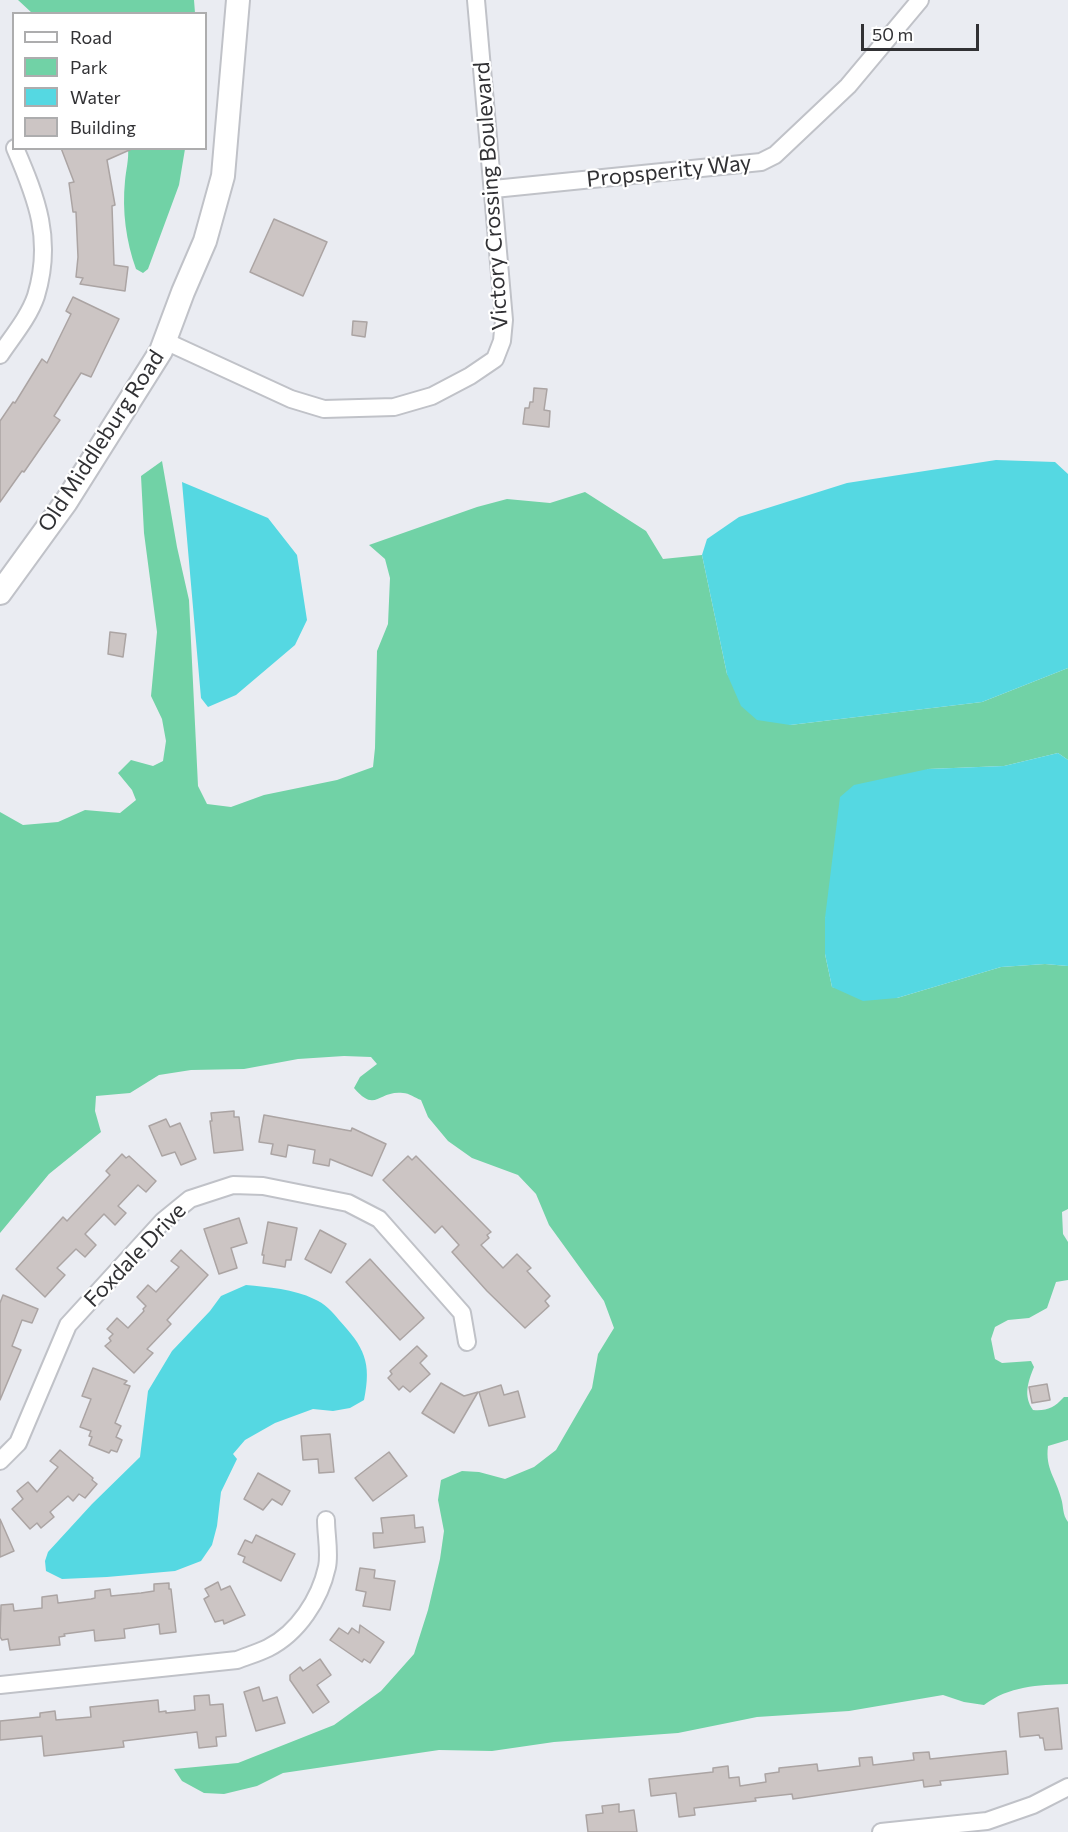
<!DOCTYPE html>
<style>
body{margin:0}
#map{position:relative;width:1068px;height:1832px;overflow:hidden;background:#eaecf2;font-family:Commissioner,sans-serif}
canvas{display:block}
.legend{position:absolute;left:12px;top:12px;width:195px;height:138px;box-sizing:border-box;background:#fff;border:2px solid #adadae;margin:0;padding:8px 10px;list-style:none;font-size:18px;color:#313134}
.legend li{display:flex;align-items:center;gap:12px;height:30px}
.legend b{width:30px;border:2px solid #adadae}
.scale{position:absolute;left:861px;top:24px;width:118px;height:27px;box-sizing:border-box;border:3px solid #313134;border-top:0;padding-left:8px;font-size:18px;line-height:21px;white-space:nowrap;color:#313134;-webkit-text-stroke:4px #fff;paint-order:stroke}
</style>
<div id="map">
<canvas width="1068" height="1832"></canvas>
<ul class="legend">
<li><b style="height:8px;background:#fff"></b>Road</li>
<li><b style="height:16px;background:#71d2a6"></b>Park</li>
<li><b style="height:16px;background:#55d8e2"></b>Water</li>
<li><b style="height:16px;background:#ccc5c4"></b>Building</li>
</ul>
<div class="scale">50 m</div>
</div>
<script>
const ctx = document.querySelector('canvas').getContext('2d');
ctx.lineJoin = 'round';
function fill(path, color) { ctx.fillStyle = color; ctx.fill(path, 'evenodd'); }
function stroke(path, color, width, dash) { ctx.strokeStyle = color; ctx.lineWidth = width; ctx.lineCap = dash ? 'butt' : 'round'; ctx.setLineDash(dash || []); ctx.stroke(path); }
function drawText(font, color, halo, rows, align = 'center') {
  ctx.font = font + ' Commissioner,sans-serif'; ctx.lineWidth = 4.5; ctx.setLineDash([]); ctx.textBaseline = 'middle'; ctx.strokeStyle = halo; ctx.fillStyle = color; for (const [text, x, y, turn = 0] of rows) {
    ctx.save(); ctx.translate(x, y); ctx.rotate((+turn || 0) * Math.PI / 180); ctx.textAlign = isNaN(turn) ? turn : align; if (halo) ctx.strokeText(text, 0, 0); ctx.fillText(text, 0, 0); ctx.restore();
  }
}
const green = new Path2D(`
 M18 0H194L195 13H32Z
 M128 149H185L179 185 148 269 143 273 136 269C126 241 122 211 125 181 126 170 129 159 128 149Z
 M162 461 177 547 189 600 198 786 207 804 231 807 264 795 337 780 373 767 375 748 377 651 388 624 390 578 385 559 369 545 477 507 507 499 550 503 585 492 646 531 663 559 702 555 727 674 790 725 982 702 1068 668V760L1058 753 1004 766 928 769 825 918V954L832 987 897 998 1001 967 1045 964 1068 966V1209L1062 1212 1063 1234 1068 1242V1280L1056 1282 1047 1308 1029 1318 1008 1320 995 1327 991 1339 995 1359 1002 1363 1031 1361 1034 1367C1028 1382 1023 1396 1033 1410 1047 1411 1054 1408 1064 1397H1068V1440L1048 1446C1045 1469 1056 1478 1061 1498 1064 1507 1062 1514 1068 1522V1684C1038 1685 1009 1686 984 1705L964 1702 943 1695 849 1711 757 1717 678 1733 554 1742 492 1751 439 1750 283 1773 257 1786 224 1794 204 1793 182 1781 174 1769 238 1763 334 1725 381 1691 414 1654 428 1610 440 1559 444 1531 438 1500 441 1480 462 1471 479 1472 505 1479 534 1467 556 1450 592 1388 598 1354 614 1328 604 1301 549 1225 536 1194 518 1175 472 1158 448 1141 428 1117 421 1100C415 1098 409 1093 403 1093 378 1090 376 1114 354 1088L360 1077 377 1064 371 1057 344 1056 298 1059 244 1069 191 1070 159 1075 130 1093 96 1096 95 1111 101 1132 49 1174 0 1233V812L23 825 58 822 85 810 120 813 136 800 132 790 118 773 131 760 153 766 163 761 166 741 162 719 151 696 157 632 144 533 141 476Z`);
const water = new Path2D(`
 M996 460 1055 462 1068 474V668L982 702 790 725 757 720 741 706 727 674 702 555 707 539 739 517 847 483Z
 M182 482 268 518 297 555 307 620 295 645 236 695 208 707 201 698Z
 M1058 753 1068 760V966L1045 964 1001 967 897 998 863 1001 832 987 825 954V918L840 797 854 785 928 769 1004 766Z
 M246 1285C268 1287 294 1289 314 1299 324 1303 333 1312 339 1320 364 1347 372 1362 364 1400L350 1408 333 1411 313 1409 275 1423 245 1440 233 1454 237 1459 221 1492 217 1526 212 1545 201 1561 175 1571 107 1577 62 1579 46 1571 45 1561 48 1552 92 1504 140 1457 148 1391 172 1351 210 1311 221 1296Z`);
const building = new Path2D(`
 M61 148H134L107 160 115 205 112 206 114 265 128 267 125 291 80 284 83 278 76 277 78 257 76 212H73L69 183 74 182Z
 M274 219 327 242 303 296 250 272Z
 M73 297 119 319 91 377 81 373 54 416 60 420 24 472 22 471 0 502V421L13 402 15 403 42 359 47 363 71 314 66 311Z
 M353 321 367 322 365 337 352 335Z
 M534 388 547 389 544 410 550 411 549 427 523 424 525 408H529L530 402H533Z
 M110 632 126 634 123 657 108 654Z
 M234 1111V1117H239L243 1150 214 1153 210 1121H212L211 1113Z
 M264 1115 351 1131 352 1128 386 1144 372 1176 330 1159 329 1166 313 1163 315 1150 288 1145 286 1157 271 1154 273 1144 259 1142Z
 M166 1119 170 1127 180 1123 196 1159 181 1165 175 1152 162 1156 149 1126Z
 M122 1154 126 1158 129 1156 156 1181 146 1192 138 1185 118 1206 126 1213 115 1225 104 1214 85 1234 96 1245 85 1257 76 1249 57 1268 65 1275 45 1297 16 1269 63 1217 67 1221 110 1175 106 1171Z
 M408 1156 412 1160 416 1156 491 1232 487 1235 489 1238 481 1245 503 1268 517 1254 531 1268 527 1271 550 1296 545 1301 549 1306 525 1328 487 1291 452 1252 459 1245 442 1226 435 1233 383 1180Z
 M239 1218 247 1243 231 1248 237 1268 219 1274 204 1229Z
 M268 1222 297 1228 291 1260H286L285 1267 263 1263 264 1255H262Z
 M320 1230 346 1244 331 1273 305 1259Z
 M181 1250 208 1275 167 1320 171 1324 147 1349 153 1353 134 1373 105 1346 111 1341 109 1338 113 1334 107 1329 117 1318 128 1328 144 1311 143 1309 146 1306 137 1297 148 1285 156 1292 179 1267 171 1261Z
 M370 1259 424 1318 400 1340 346 1282Z
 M3 1295 38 1309 32 1323 22 1320 12 1346 21 1350 0 1400V1303Z
 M417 1346 427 1356 420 1363 430 1374 410 1392 403 1386 399 1390 388 1378 392 1374 390 1371Z
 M93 1368 127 1381 124 1384 130 1386 115 1423 121 1426 116 1437 122 1440 117 1452 111 1450 109 1453 89 1445 92 1437 89 1436 91 1431 80 1427 91 1399 82 1396Z
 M441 1383 464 1396 478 1392 454 1433 422 1413Z
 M1047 1384 1050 1400 1032 1403 1029 1387Z
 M501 1385 504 1395 518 1391 525 1417 489 1426 479 1392Z
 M330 1434 334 1472 319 1473 318 1459 303 1460 301 1436Z
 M60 1450 93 1478 92 1480 97 1484 85 1498 79 1494 73 1501 68 1496 50 1512 54 1517 41 1528 37 1523 30 1529 12 1509 23 1499 17 1491 28 1482 37 1492 58 1467 50 1461Z
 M389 1452 407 1476 373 1501 355 1478Z
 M258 1473 290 1491 282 1505 272 1499 263 1510 244 1499Z
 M414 1515 415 1528 423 1527 425 1542 374 1548 373 1533H383L381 1518Z
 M0 1519 14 1551 0 1557Z
 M256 1535 295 1554 281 1581 243 1562 245 1557 238 1554 245 1540 252 1543Z
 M360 1568 375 1570 374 1578 395 1581 390 1610 363 1606 366 1592 356 1590Z
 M218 1582 221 1590 230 1586 245 1615 224 1624 223 1620 215 1622 204 1599 209 1596 205 1589Z
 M169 1583V1589H171L176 1632 160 1634 159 1624 124 1629 125 1638 95 1641 94 1630 64 1634 65 1636 59 1637 60 1645 10 1650 8 1639 2 1640 0 1637 1 1605 13 1604 14 1611 42 1608V1597L57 1595 58 1603 91 1599 95 1598V1591L110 1589 111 1596 141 1593 154 1591V1584Z
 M360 1625 384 1642 370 1663 364 1659 362 1662 330 1640 339 1628 348 1634 352 1628 359 1633Z
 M320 1659 331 1675 317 1685 329 1702 313 1713 290 1680V1675L300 1667 303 1671Z
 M259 1687 263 1701 277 1697 285 1723 256 1731 244 1692Z
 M209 1695 210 1705 223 1704 226 1736 216 1737 217 1746 199 1748 197 1732 123 1741 124 1747 44 1756 42 1736 0 1740V1721L40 1717V1713L55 1711 56 1720 91 1717 90 1707 158 1700 159 1712 166 1711V1713L195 1710 194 1696Z
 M1058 1708 1062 1749 1045 1750 1043 1738H1040L1039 1735 1020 1737 1018 1713Z
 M1006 1751 1008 1774 940 1781 941 1785 924 1787 923 1780 793 1799 792 1794 755 1798 756 1801 694 1808 695 1815 679 1817 676 1793 651 1796 649 1779 713 1772V1768L728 1766 729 1778 739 1777 740 1786 766 1782 765 1774 779 1772V1768L817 1764 818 1771 860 1766 859 1758 872 1757 873 1765 914 1760 913 1753 929 1752 930 1759Z
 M619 1804V1812L634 1810 637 1832H588L586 1815 603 1813 602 1806Z`);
const minor = new Path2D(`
 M494 189 761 162 775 155 848 86 920 0
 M165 341 291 399 324 409 394 407 432 396 470 376 495 359 502 341 504 320 476 0
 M0 355C12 337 29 317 36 296 53 240 37 199 15 148
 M0 1461 18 1443 68 1325 163 1221 190 1199 233 1185 263 1186 348 1203 379 1219 462 1313 467 1342
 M0 1685 237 1660C247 1656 258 1653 268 1648 298 1633 320 1599 327 1567 330 1553 326 1535 326 1520
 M881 1832 987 1821 1033 1805 1068 1787`);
const secondary = new Path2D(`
 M0 593 66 502 161 351 183 292 205 241 223 176 238 0`);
const streetNames = [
 ["Propsperity Way",669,171,-6],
 ["Victory Crossing Boulevard",491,196,-94],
 ["Old Middleburg Road",101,441,-57],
 ["Foxdale Drive",135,1255,-46]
];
fill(green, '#71d2a6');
fill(water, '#55d8e2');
fill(building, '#ccc5c4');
stroke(building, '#aba4a3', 1.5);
stroke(minor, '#c0c2c8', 20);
stroke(secondary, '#c0c2c8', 26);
stroke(minor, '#fff', 16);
stroke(secondary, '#fff', 22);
drawText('22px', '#313134', '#fff', streetNames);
</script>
